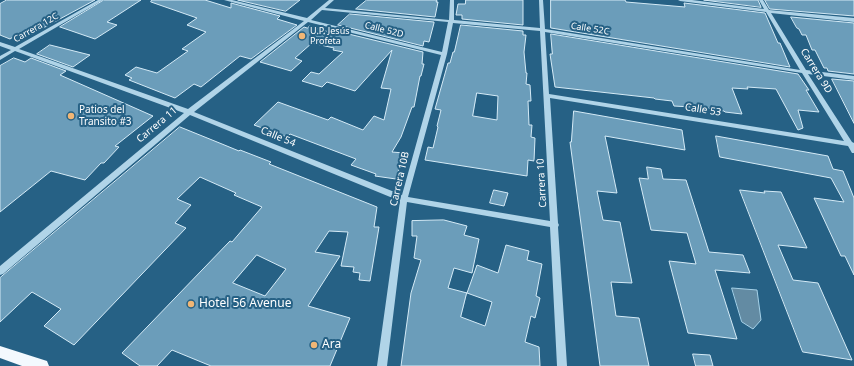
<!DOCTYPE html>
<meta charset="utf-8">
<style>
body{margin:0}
canvas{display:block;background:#266185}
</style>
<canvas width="854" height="366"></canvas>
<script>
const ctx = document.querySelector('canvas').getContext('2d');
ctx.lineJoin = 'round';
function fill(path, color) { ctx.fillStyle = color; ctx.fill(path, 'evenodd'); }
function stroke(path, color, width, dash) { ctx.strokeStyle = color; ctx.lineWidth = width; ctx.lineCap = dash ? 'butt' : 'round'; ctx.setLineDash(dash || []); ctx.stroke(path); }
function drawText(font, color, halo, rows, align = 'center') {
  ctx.font = font + ' "Noto Sans",sans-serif'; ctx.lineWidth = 4; ctx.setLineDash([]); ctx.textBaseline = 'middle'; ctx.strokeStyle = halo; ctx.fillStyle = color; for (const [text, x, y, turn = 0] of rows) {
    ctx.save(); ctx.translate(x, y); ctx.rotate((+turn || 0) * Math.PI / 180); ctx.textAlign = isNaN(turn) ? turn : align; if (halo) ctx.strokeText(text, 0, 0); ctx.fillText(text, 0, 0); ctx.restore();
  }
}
const water = new Path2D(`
 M732 288 757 290 761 320 753 329 742 322Z`);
const building = new Path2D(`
 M7 0H95L32 34H30L24 37 16 35 10 39 0 35V4Z
 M104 0H141L107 22 117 25 95 39 60 27Z
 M152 0H205L231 8V3L280 16 277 19 297 25 251 59 240 56 201 87 194 84 175 98 129 80 132 78 125 75 136 67 157 73 188 51 182 49 206 32 187 25 197 18 151 2Z
 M238 0H300L286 11Z
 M367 0H437L436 2H438L435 17 356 9Z
 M466 0H523V25L462 19V15H456L458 4H465Z
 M551 0H625L626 2 685 7 684 3 765 13 778 43H780L790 67 551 28Z
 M704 0H758L761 7Z
 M765 0H854V16L770 9Z
 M350 14 434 22V23L429 42 424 41 423 46 338 25Z
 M791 17 854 23V74L828 71 827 68H824L815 50H812L806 35H802L799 29 797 28Z
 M461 25 523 31V35H526L524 52 526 73H527L526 84 530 85 531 101H528L529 125H532L531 137 535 138 534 161 528 160 527 176 425 160 428 147 433 148 438 127 437 126 441 110 435 109 448 63H450L453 52H454ZM477 93 498 96 497 120 473 116Z
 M310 26 329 32 332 30 423 52 422 64H424L421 76H420L414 107H412L401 137 392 152 404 153 396 179 375 176 376 174 351 165 356 159 290 134 287 137 254 125 278 102 328 120 331 117 363 130 374 116 384 120 391 89 381 88 392 50 355 91 327 82 322 87 302 81 311 72 319 74 343 52 333 50 334 48 312 43 295 58 302 61 291 71 260 62 304 27 307 28Z
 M551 34 798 74 809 90H806L819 112 798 110 803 128 798 130 776 89 747 87 748 89 732 88 742 114 725 112 724 111 710 109 709 108 674 106 672 101 655 99 654 98 555 87 550 54H552Z
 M50 45 90 55 73 67 37 54Z
 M14 58 25 62 31 58 66 71 60 75 153 116 115 146 119 147 104 163H101L85 180 51 171 0 212V66Z
 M832 79 854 81V123Z
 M574 111 682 130 685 150 605 136 617 193 597 191 603 220 620 222 632 283 611 282 616 316 639 318 649 366H600L570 142H571Z
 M180 127 222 144 239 151 240 150 271 162 269 164 377 207 374 227H379L370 281 359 280 360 273 353 272 354 267 341 266 348 232 329 231 315 252 340 256 308 306 350 318 330 366H211L172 350 157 366H140L122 353 230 241 232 242 262 207 234 195 236 193 200 177 177 199 191 205 175 223 186 228 74 345 44 326 61 309 32 292 0 322V278ZM257 255 286 269 265 296 233 283Z
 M716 136 828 156 833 169 843 171 854 198V275L845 256H841L814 198 844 202 831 178 720 157Z
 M647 167 661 169 663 179 686 180 709 252 743 255 750 273 715 270 737 339 688 333 669 261 696 264 687 233 651 230 639 178 648 179Z
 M494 190 508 193 504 206 490 203Z
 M740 190 765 193 764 191 781 192 807 248 778 245 793 280 818 283 852 360 803 352Z
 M444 220 467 226 464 235 479 239 472 273 454 268 448 288 467 293 477 265 498 273 506 245 529 251 527 260 542 264 536 296 540 298 535 318 531 316 525 342 539 347 540 366H401L411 293 421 260 414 258 417 236H412V221ZM467 293 492 302 485 326 461 317Z
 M693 354 710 355 713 366H696Z`);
const minor = new Path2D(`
 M98 0H103L19 49 188 109 304 21 224 0H232L307 18 329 0H334L325 8 449 20 450 0H454V20L540 28 539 0H543L545 29 800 70 766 12 680 1 678 0H692L764 9 759 0H763L769 10 854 18V22L771 13 806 70 854 76V80L808 74 852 142 854 143V153H852L848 146 550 98 558 223 559 225 558 227 567 366H557L550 227 407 202 387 366H377L400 201 190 115 3 274 0 275V266L184 113 15 51 0 60V56L11 50 0 46V42L15 47ZM322 10 448 22 442 52 311 20ZM308 22 441 55 402 195 194 112ZM453 23 540 31 550 221 408 197 447 54ZM545 32 802 73 844 141 549 94Z`);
const major = new Path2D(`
 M0 346 47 361 49 366H22L0 358Z`);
const markers = [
 [302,36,4,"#f1b675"],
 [71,116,4,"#f1b675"],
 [191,304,4,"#f1b675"],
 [314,345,4,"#f1b675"]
];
const farStreetnames = [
 ["Carrera 12C",36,28,-30],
 ["Calle 52C",590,29,9],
 ["Calle 52D",384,30,14]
];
const farPoinames = [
 ["U.P. Jesús",310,31],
 ["Profeta",310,41]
];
const streetNames = [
 ["Carrera 9D",816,71,58],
 ["Calle 53",703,110,9],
 ["Carrera 11",157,125,-40],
 ["Calle 54",278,137,22],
 ["Carrera 10B",400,179,-77],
 ["Carrera 10",542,183,-93]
];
const poiNames = [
 ["Patios del",79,110],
 ["Transito #3",79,122]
];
const nearPoinames = [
 ["Hotel 56 Avenue",199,304],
 ["Ara",322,345]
];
fill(water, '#638ba3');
stroke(water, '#a5d1e8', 1);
fill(building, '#6b9dba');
stroke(building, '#d4eaf6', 1);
fill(minor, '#b0d4e8');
fill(major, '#f3f9fe');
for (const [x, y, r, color] of markers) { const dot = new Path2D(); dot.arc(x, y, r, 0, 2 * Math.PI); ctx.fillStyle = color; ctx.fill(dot); stroke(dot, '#266185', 1.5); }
drawText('9px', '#fff', '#266185', farStreetnames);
drawText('9px', '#fff', '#266185', farPoinames, 'left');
drawText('10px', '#fff', '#266185', streetNames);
drawText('10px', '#fff', '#266185', poiNames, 'left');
drawText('12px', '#fff', '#266185', nearPoinames, 'left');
</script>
